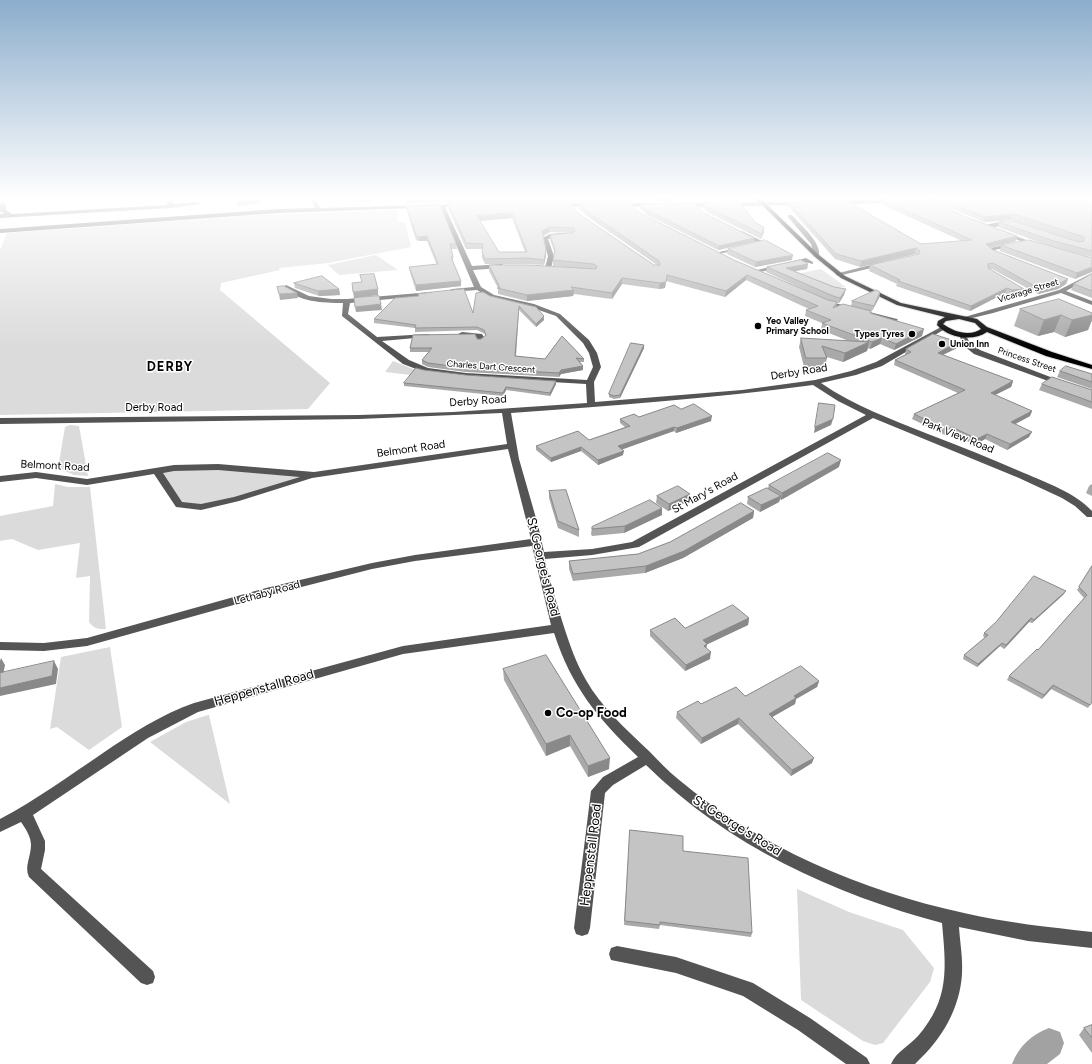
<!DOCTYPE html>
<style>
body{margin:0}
canvas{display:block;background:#fff}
</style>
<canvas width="1092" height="1064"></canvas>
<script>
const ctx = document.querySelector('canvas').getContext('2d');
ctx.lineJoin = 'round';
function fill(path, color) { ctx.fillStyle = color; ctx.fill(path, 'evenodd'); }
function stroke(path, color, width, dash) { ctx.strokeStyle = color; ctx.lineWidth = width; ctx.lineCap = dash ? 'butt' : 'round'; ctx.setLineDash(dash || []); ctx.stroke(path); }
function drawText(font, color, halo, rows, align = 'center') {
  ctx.font = font + ' Figtree,sans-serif'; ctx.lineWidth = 3; ctx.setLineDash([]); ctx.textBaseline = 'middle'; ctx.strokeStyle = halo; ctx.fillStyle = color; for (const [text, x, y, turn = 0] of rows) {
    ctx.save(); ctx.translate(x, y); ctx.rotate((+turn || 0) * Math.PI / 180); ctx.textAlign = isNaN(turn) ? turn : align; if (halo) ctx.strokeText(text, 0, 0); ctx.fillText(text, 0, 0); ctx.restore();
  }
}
const green = new Path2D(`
 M398 210V222H405L411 247 328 263 279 268 280 270 221 283 220 290 330 383 308 409 0 415V250L7 233 265 215Z
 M376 255 398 270 339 275 328 265Z
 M821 269 846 287 831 288 796 274Z
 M393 361 423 373 462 381 385 372Z
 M70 425 79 426 88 476 74 475 58 468 65 427Z
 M218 467 313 475 201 507 180 505 157 471Z
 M55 484 68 487H90L106 629C98 629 94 629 89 622L90 576 76 578 80 543 38 550 12 539 0 541V516L53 506Z
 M110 647 122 727 89 750 57 727 50 729 61 657Z
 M208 715H209L230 804 150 742 186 722Z
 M797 889 849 912 903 930 934 968 930 982 883 1043 875 1045 863 1041 801 1000Z`);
const canal = new Path2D(`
 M1049 1028 1060 1032 1064 1043 1060 1054 1047 1064H1012C1019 1046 1031 1035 1049 1028Z`);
const minor = new Path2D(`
 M168 198H172L173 204 198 202 201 204 170 208 0 218V214H5L0 211V204L3 202 6 204V210L12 214 167 205Z
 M310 198H314L320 208 462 204 460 207H445L472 266 502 264 505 266 502 268 473 270 481 287 494 295 534 304 560 314 589 340 597 353 601 367 594 382 595 402 742 390 815 380 851 371 876 362 941 327H945V329L882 366 856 375 821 383C854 406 891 419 928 434 960 446 992 459 1024 473 1047 483 1074 492 1092 511V517H1087L1075 506 1062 498 1019 478 873 418 639 547 592 555 545 559C550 582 557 605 564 627 570 645 576 663 586 680 601 707 627 730 650 752 659 761 668 771 678 779 759 847 862 891 964 913 1007 923 1049 927 1092 932V948L1028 941 959 927C960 943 963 958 962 974 960 1008 942 1039 917 1062L915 1064H891C896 1052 910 1045 918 1036 950 999 946 968 942 923 833 894 728 846 646 765L613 785 605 793 590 928 588 934 582 936 576 934 574 928 591 791 603 777 638 757C597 717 572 688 554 633L403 654 198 712 148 738 33 815 45 841V850L41 869 153 971 155 977 153 983 147 985 141 983 29 877C24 866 31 857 31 845 31 837 26 829 21 822L0 832V819C36 800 69 776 103 753 131 734 162 714 194 703L403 646 551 625 532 546 415 561 372 569 266 596 87 646 44 651 0 650V642L44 643 87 638 266 588 372 563 415 555 531 539 508 449 312 478 239 501 201 510 176 507 154 474 87 485 36 478 0 482V476L36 472 87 479 174 465 218 464 314 472 507 444 502 413 359 419 0 424V418L359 415 453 412 587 403 586 384 466 377 424 372 403 364 342 316 343 303C323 303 298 302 283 287L286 285 309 296 331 299H347L432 292V294L430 295 350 303 348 314 377 337 428 334 430 335 426 337 382 341 409 360 428 368 466 373 587 380 593 367 589 353 583 343 556 316 530 307 490 298 477 290 450 292 449 291 452 289 474 287 440 207 278 213 0 233V229L278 209 315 208ZM813 385 838 401 866 415 632 542 592 549 544 552 538 525 519 459 511 413C612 406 713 398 813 385ZM218 470 300 477 234 497 201 504 182 502 163 473 174 471Z
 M646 198H682L664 201Z
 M914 198H971L968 200 912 201Z
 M894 199 896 202 836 205 833 203 836 201Z
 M804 202 802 205 682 207 679 205 682 203Z
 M558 203H592L595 205 592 207 556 206Z
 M620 203H652L655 205 652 207 618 206Z
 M788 215H792C801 226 822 242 819 257H815L811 244 788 217Z
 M1004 221 1016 224C1013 226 989 227 983 228L980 226Z
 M742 231 766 243 715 255V253L758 243 740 234V232Z
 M1002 232H1006L1039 245 1034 246 1002 234Z
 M550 234 563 233 566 235 548 239 554 256 551 268 548 270 545 268 548 256 542 238Z
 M1013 243 1015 244V246L994 250 1002 255 999 257 986 249Z
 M806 258 813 262V264L805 262 756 273 753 271Z
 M882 262 884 263V265L838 276 835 274Z
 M1092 273V277L1066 291 1092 301V305L1061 293 993 313 964 320 961 318 1059 290Z
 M823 300 897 319 898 320 895 322 821 303V301Z
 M462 332 482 334 485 339 481 341H478L477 337 460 335 458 334Z
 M961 334H965L970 343 980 350 1066 383 1065 385H1059L974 354 964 346 959 335Z
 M617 946 676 957 753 983 810 1018 867 1058 870 1064H846L798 1030 743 996 676 973 611 960 609 954 611 948Z`);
const major = new Path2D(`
 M755 198H760L819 255 845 276 901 303 977 319 987 327 1052 352 1092 365V369L1046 356 987 332C973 342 948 338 937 325L938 321 945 317 897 305 841 278 815 257ZM959 319 975 323 981 329C970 337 954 332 943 324L946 321Z`);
const wall = new Path2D(`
 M335 198H633L632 201 407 203V198L372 199 370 202 354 201Z
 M771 198H845L844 199 776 200 772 199Z
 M866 198H908L868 199Z
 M938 198H1092V257L1052 247 998 227 999 222 1079 242 1011 220 983 222 937 202Z
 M882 200 966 217 1017 236 1016 241 990 248 993 250 1068 279 1066 284 1058 289 1038 294 992 269H989L1022 294 1010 296 1005 293 970 311 896 286 897 284 869 271 870 265 917 255 915 254 860 267 835 259 788 206 789 202 921 244 962 241 881 204Z
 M579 202 635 209 642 214 734 260 829 301 766 272 767 267 808 264 807 269 795 271 844 295 839 303H837L836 307 851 306 852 301 880 292 879 298 872 311H871L870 313 922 336 894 350 880 344 870 349 868 348 867 351 843 362 827 357V358L825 367H804L799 347 801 338 849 341 821 330 822 323 805 316 806 310 809 309 746 280 725 297 666 281 665 288 659 289 622 284 612 299 574 294 573 296 527 301 498 294V288L489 271V265L577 268 553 266V260L555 253 550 240V235L572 233 550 232 543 236 546 256 544 265 528 264H485L482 258V249H466L448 208V203L573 208 582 216 654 265H657L588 217 578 208ZM512 218 525 252H499L480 221Z
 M704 203 764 232 761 239 707 212 703 208Z
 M640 204 702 212 754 242 718 250 647 215 640 208Z
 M406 206 456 244 457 249H451L453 257V262L461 281V286L416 291 410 272 409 267 437 265 427 241H419L416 240 407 211Z
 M1001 245 1092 258 1075 279 1000 251Z
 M728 249 792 260 755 267 727 254Z
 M1092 274V298L1071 290 1074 284Z
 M294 283 339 289 340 295 319 296 295 288Z
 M418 294 473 313 490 296 536 307 544 320 536 327 519 310 516 356 545 359 562 336 584 359V362H580L583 366V370L561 374 559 377 466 372 428 367 422 364V360L429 352H410V348L477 339H481L485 336V334L477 330 415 332V328L374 323V319L418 296Z
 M1020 309 1092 313V320L1088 330 1065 337 1054 332 1038 336 1014 326Z
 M958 342 957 348 943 355 1013 381 1011 387 995 395 1032 411 1030 416 1015 424 1029 437 1007 450 985 439 975 445 950 433 945 435 912 419 914 414 958 393 894 365 895 360 905 355 906 349Z
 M644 345V348L620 398 614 399 609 397V394Z
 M424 370 466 375 556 381V384L550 396 506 390 503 396 404 386V383Z
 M1060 371 1092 374V389L1057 377Z
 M1042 384 1092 390V409L1039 390Z
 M681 409 711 421 676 433 674 431 622 449 623 455 598 465 581 451 551 462 536 450V446L589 440 625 427 620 423V419L639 417Z
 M839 467 781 500 780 499 779 502 760 512 747 504 748 497 768 488 769 485Z
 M1092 484V496L1086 493 1089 486Z
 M549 491 579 530V537L558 528 549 498Z
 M690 494 689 501 668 511 656 503 657 496Z
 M754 511 753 518 683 558 645 573 573 581 569 569V561L638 554Z
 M662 515 624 533 592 536 591 534 592 527Z
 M1092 566V702L1088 708 1051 689 1042 699 1007 680 1009 676 1038 650 1084 598 1077 590Z
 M1064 594 1032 623 1029 622 1004 649 1000 646 977 667 963 659 964 655 985 638 983 636 984 633Z
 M749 618 748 625 707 644 706 648 710 659 685 671 650 636V630L685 628Z
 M503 669 609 769 588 777 570 746 546 756 504 680Z
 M819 681 817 687 796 699 795 704 772 717 812 763 791 776 738 724 701 744 676 718 677 712 701 704Z
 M630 830 683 851 752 933 751 937 660 925 659 929 624 925Z
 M1092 1025V1053L1079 1035 1084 1028Z`);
const shadedWall = new Path2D(`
 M249 198H260L259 204 238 206 236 199Z
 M370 198H372V199L370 202 369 199Z
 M512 213V218L477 221V216Z
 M1013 214 1011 220 983 222 985 217Z
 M550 227V232L542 236V231Z
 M764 227V232L761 239 762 234Z
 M427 236V241H419L418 237Z
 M1017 236 1016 241 985 249 986 244Z
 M754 238V242L718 250 719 246Z
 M916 248 915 254 860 267 861 261Z
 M546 250V256L544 265V260Z
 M793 255 792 260 755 267 756 262Z
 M808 264 807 269 785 273 786 268Z
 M1092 267V272L1075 279 1077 273Z
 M747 275 746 280 725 297 726 291Z
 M622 278V284L612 299V293Z
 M1068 279 1066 284 1058 289 1038 294 1040 289Z
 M461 281V286L416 291V285Z
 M666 282 665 288 659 289 660 283Z
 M1007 288 1005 293 970 311 971 306Z
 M339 289 340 295 319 296 318 291Z
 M378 289V295L354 298 353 292Z
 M846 289 844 295 839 303 840 298Z
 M1024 289 1022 294 1010 296 1012 290Z
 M574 290 573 296 527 301V295Z
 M880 292 879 298 872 311 874 306Z
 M297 293 298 298 280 300 279 294Z
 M381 304 382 310 356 312 355 307Z
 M1061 315 1054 332 1038 336 1044 320Z
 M1092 315V320L1088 330 1065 337 1072 320Z
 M544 316V320L536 327V324Z
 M924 329 922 336 894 350 896 344Z
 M882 338 880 344 870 349 872 342Z
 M869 342 867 351 843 362 845 353Z
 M958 342 957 348 936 358 938 353Z
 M644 345V348L620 398V395Z
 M583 366V370L561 374 559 377V373L561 370Z
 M556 381V384L550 396V393Z
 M1013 381 1011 387 989 398 991 393Z
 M506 387V390L503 396V393Z
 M1032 411 1030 416 1008 428 1011 422Z
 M712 416 711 421 676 433 677 428Z
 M833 419 831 425 814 433 815 427Z
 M674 427V431L618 451V446Z
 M952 427 950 433 945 435 947 430Z
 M1032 432 1029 437 1007 450 1010 444Z
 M987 434 985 439 975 445 977 439Z
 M581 447V451L551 462V458Z
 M624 451 623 455 598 465V460Z
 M841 460 839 467 781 500 782 493Z
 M690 494 689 501 668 511 669 504Z
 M781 496 779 502 760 512 761 505Z
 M662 508V515L624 533 625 526Z
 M754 511 753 518 683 558 645 573 646 566Z
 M1066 591 1064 594 1032 623 1034 620Z
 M749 618 748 625 706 645 707 644 706 650 703 652V640Z
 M1031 618 1029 622 1004 649 1006 645Z
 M1002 643 1000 646 977 667 978 664Z
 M711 652 710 659 685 671 686 665Z
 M1 658 5 665 2 680H0V661Z
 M54 661 58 669 56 684 0 696V688Z
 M819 681 817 687 796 699 795 704 767 720 769 714 794 696Z
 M1053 685 1051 689 1042 699 1044 695Z
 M739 718 738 724 701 744 702 738Z
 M570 735V746L546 756V744Z
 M610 758 609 769 588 777V766Z
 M814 758 812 763 791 776 792 770Z`);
const building = new Path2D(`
 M237 198H249L236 199Z
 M352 198H370L369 199Z
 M407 198H571L407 200Z
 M925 198 966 217 1017 236 986 244 993 250 1068 279 1060 283 1040 289 993 263 988 264V268L1024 289 1012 290 1007 288 971 306 898 281 900 280 870 265 919 254 920 251 916 248 861 261 836 254 789 202 847 201 921 244 972 240 882 200Z
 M940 198H1092V251L1054 241 999 222 1013 221 1079 242 1084 241V237L1013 214 985 217Z
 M570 202 573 208 582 216 654 265H660L659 261 588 212 579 202H631L635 209 642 214 734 260 828 300 837 302 833 308 843 304 871 311 870 313 924 329 896 344 882 338 872 342 822 323 831 320 806 310 818 306 747 275 726 291 667 275 666 282 660 283 622 278 612 293 571 287 574 290 527 295 497 288H500L489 265H528L596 269 597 266 593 264 553 260 555 250 550 235 572 233 575 231 574 228 550 227 542 231 546 250 544 260 528 258 485 259 482 252 483 244 466 243 448 203ZM512 213 527 252H499L477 216Z
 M739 202 756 223 764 227 762 234 707 207 704 203Z
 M695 203 702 212 754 238 719 246 647 210 640 204Z
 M440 205 456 244H450L453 257H451L461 281 416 285 409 267 438 264 427 236 418 237 416 235 406 206Z
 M765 240 793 255 756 262 728 249Z
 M1029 240 1092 258V267L1077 273 1001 245Z
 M801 260 808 264 786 268 834 287 846 289 840 298 833 296 767 267Z
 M374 274 378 289 353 292 352 283 362 282 360 275Z
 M1092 274V291L1074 284Z
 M322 276 339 289 318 291 294 283Z
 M284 286 297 293 279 294 277 287Z
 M464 289 473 313 476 293 483 292 490 296 536 307 544 316 536 324 519 306 515 356 545 359 562 336 584 359 576 358 583 366 561 370 559 373 466 368 428 363 422 360 432 348H410L413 335 475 334 477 339H481L486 335 484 330 477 327 415 328 416 325 374 319 395 298 419 296 418 294Z
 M876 290 880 292 874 306 852 301Z
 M379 296 381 304 355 307 354 298Z
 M1059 299 1092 313V315L1072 320 1061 315 1044 320 1020 309Z
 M933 334 958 342 938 353 1013 381 991 393 1032 411 1011 422 1032 432 1010 444 987 434 977 439 952 427 947 430 914 414 965 390 895 360 911 352 906 349Z
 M801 338 869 342 845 353 822 346 827 358H806Z
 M631 343 644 345 620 395 614 396 609 394Z
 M1066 366 1092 374V382L1060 371Z
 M416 368 424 370 466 375 556 381 550 393 506 387 503 393 404 383Z
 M1052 377 1092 390V402L1042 384Z
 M819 403 835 405 833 419 815 427Z
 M694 404 712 416 677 428 674 427 618 446 624 451 598 460 581 447 551 458 536 446 578 431 589 440 630 426 620 419 634 414 639 417 674 405 681 409Z
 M828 453 841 460 782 493 769 485Z
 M678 486 690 494 669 504 657 496Z
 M767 488 781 496 761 505 748 497Z
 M566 490 579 530 558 521 549 491Z
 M650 500 662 508 625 526 592 529V527Z
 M741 503 754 511 684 551 646 566 573 574 569 561 638 554 670 542Z
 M1092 566V702L1090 705 1053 685 1044 695 1009 676 1037 649 1038 650 1087 595 1079 587Z
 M1034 576 1066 591 1034 620 1031 618 1006 645 1002 643 978 664 964 655 988 635 984 633 996 622Z
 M733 605 749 618 703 640 707 644 704 646 711 652 686 665 650 630 675 618 685 628Z
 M546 655 610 758 588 766 570 735 546 744 503 669Z
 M54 661 52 676 0 688V673Z
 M801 666 819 681 794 696 796 698 769 714 814 758 792 770 739 718 702 738 677 712 698 701 701 704 736 687 745 696Z
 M630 830 683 836V851L748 858 752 933 660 922V925L625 921Z
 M1092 1025V1038L1084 1028Z`);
const markers = [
 [758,326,4,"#000"],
 [912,334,4,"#000"],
 [942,344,4,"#000"],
 [548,713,4,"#000"]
];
const farStreetnames = [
 ["Vicarage Street",1028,291,-17],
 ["Princess Street",1027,360,19],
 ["Charles Dart Crescent",491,367,4]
];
const farPoinames = [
 ["Yeo Valley",766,321],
 ["Primary School",766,331],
 ["Types Tyres",904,334,"right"],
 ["Union Inn",950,344]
];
const streetNames = [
 ["Derby Road",799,372,-9],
 ["Derby Road",478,401,-4],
 ["Derby Road",154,408],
 ["Park View Road",958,436,22],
 ["Belmont Road",411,449,-8],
 ["Belmont Road",55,466,3],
 ["St Mary's Road",705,493,-29],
 ["Lethaby Road",267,593,-15]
];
const farDistrictnames = [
 ["DERBY",170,367]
];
const nearStreetnames = [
 ["St George's Road",543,567,76],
 ["Heppenstall Road",264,688,-16],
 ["St George's Road",737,826,32],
 ["Heppenstall Road",591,855,-83]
];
const nearPoinames = [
 ["Co-op Food",556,713]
];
fill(green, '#dbdbdb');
fill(canal, '#a2a2a2');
stroke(major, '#dbdbdb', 2);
fill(minor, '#545454');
fill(major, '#000');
fill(wall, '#a9a9a9');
fill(shadedWall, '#898989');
fill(building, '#c4c4c4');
stroke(building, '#898989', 1);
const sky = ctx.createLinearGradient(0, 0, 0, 347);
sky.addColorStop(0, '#8cadcc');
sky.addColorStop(0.57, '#fff');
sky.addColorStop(1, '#ffffff00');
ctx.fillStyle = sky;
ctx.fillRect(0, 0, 1092, 347);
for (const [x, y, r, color] of markers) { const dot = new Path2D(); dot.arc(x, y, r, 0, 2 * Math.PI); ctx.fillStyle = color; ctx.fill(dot); stroke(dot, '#fff', 1.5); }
drawText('9px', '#000', '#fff', farStreetnames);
drawText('bold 9px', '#000', '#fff', farPoinames, 'left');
drawText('11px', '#000', '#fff', streetNames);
ctx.letterSpacing = '1px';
drawText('bold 13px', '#000', '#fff', farDistrictnames);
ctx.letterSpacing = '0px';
drawText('13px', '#000', '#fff', nearStreetnames);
drawText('bold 13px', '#000', '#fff', nearPoinames, 'left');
</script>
